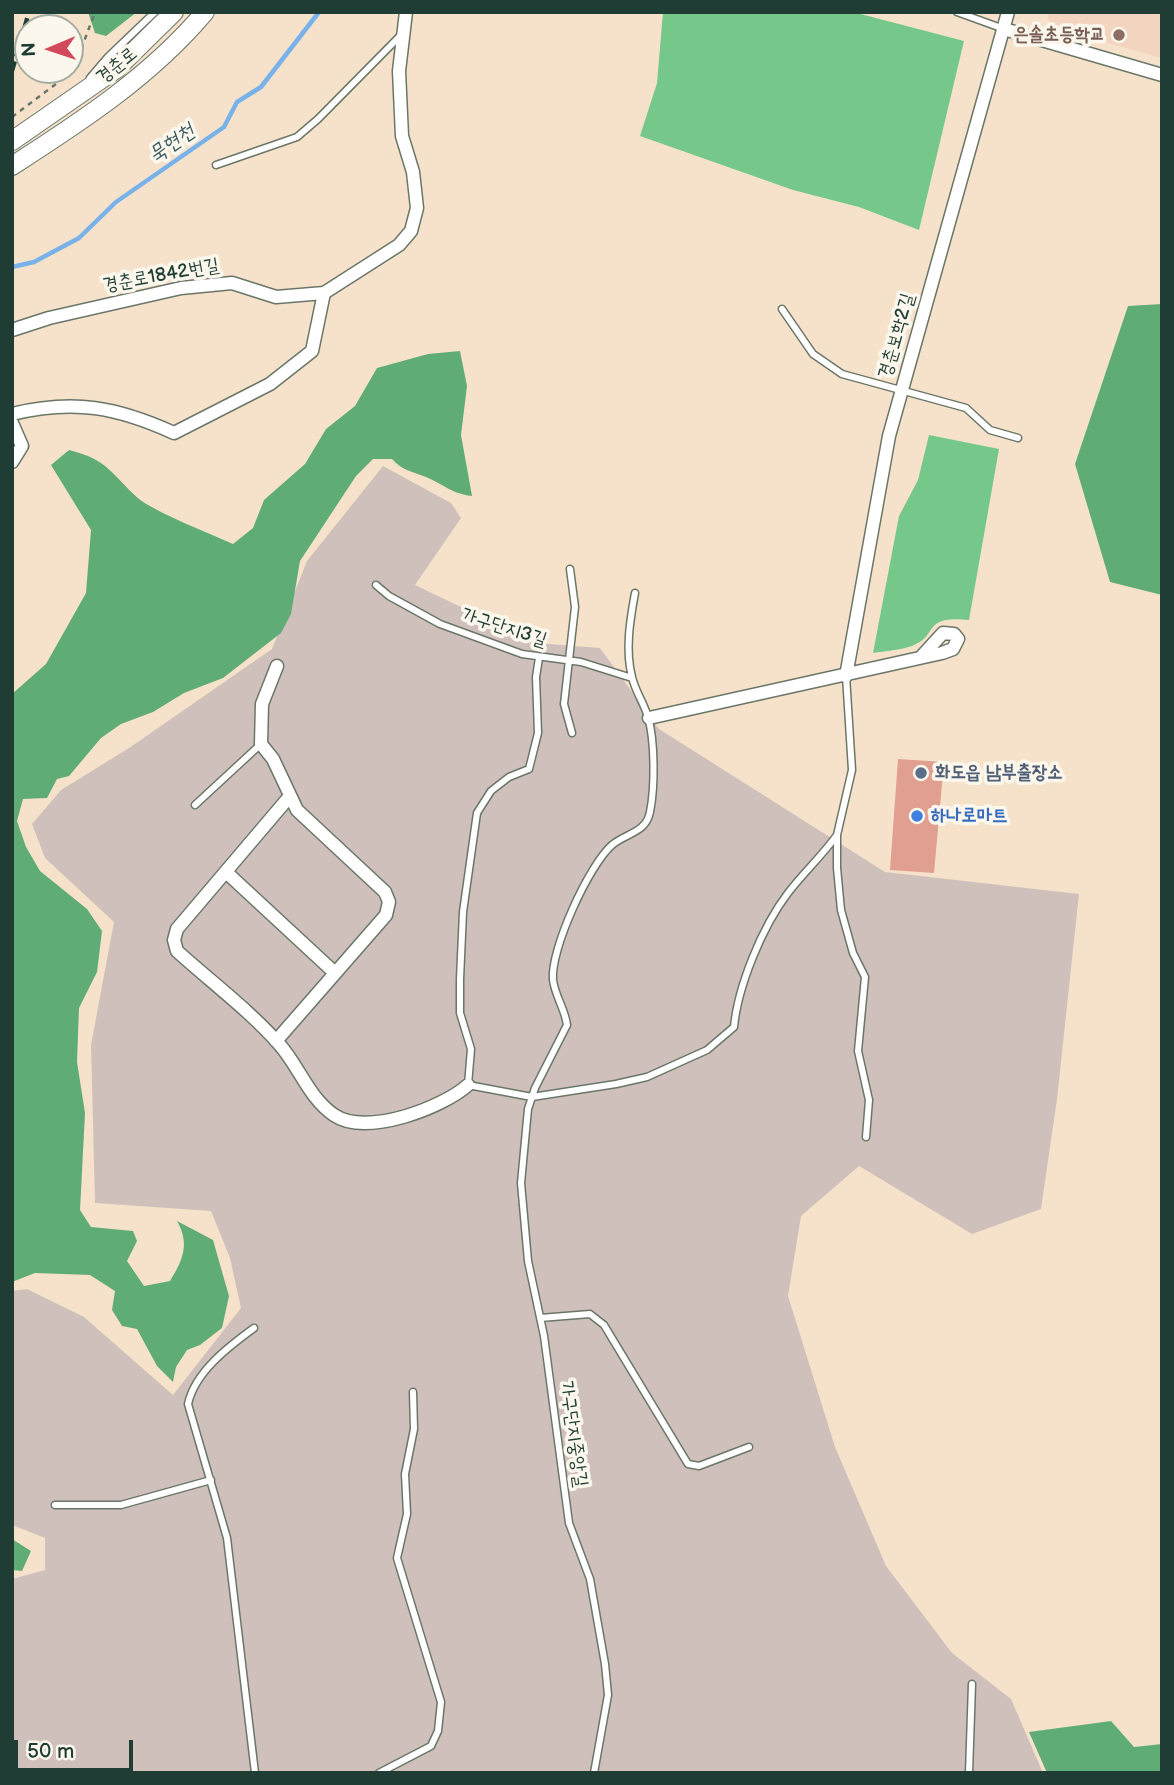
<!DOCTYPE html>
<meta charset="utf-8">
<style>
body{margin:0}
#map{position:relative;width:1174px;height:1785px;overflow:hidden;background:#f6e2ca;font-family:"Balsamiq Sans",sans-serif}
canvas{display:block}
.frame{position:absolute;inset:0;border:14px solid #1f3d34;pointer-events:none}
.north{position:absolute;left:14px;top:14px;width:70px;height:70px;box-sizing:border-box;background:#fbf7ec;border:2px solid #a3ada2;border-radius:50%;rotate:268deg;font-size:19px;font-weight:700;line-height:28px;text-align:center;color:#1f3d34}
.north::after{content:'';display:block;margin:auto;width:24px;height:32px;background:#d1495b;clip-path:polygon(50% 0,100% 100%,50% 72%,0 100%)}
.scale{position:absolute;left:14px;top:1740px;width:119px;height:32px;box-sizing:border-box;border:4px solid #1f3d34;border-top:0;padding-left:9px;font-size:21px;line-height:24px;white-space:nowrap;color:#1f3d34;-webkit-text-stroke:5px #fbf7ec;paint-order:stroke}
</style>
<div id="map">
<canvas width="1174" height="1785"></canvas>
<div class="frame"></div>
<div class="north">N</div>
<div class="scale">50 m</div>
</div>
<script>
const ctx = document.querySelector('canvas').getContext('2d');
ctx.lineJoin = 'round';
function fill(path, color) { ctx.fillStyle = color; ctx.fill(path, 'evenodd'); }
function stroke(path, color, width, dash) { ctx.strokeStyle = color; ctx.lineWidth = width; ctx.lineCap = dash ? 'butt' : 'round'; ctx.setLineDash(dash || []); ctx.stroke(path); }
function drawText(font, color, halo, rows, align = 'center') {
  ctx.font = font + ' "Balsamiq Sans","Poor Story",sans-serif'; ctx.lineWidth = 7; ctx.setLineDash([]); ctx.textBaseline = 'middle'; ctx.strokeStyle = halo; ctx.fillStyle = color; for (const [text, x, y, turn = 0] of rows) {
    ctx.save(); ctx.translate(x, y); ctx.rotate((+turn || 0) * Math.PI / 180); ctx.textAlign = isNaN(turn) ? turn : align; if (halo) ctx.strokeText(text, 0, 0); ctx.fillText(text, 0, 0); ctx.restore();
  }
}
const built = new Path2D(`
 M1047 12H1162V58L1050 27Z`);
const industrial = new Path2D(`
 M383 466 451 503 461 518 415 585 536 643 600 648 659 729 885 872 1079 894 1057 1099 1041 1209 972 1234 859 1166 801 1216 788 1296 835 1447 886 1566 952 1653 1011 1699 1043 1773H12V1579L45 1570V1538L12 1525V1291L27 1289 84 1317 173 1395 241 1308 230 1258 211 1211 95 1203 91 1045 114 922 45 858 32 824 61 790 129 748 272 649 307 561Z`);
const green = new Path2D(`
 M663 12H853L964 41 919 230 859 207 793 190 640 136 657 83Z
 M929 435 999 449 969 620C921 615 940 635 912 646 901 650 885 651 873 653L899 516 918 480Z`);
const forest = new Path2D(`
 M88 12H137L106 36 95 33Z
 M1162 304V595L1110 582 1075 464 1128 306Z
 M460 351 467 386 461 435 472 496C450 493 445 485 426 477 411 471 403 471 392 459H373L356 476 300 561 291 614 281 633 223 678 184 693 153 712 121 724 101 738 69 776 57 779 47 798 23 799 17 821 26 847 40 871 87 909 102 931 97 972 79 1008 77 1062 85 1113 80 1210 91 1227 133 1231 137 1241 127 1261 144 1286 170 1281C183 1260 190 1244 177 1221L213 1240 229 1296 222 1328 200 1345 187 1350 176 1367 173 1382 157 1366 137 1329 122 1326 112 1310 115 1291 90 1275 35 1273 12 1282V694L46 664 86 593 91 530 51 465 69 450C109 460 111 474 139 499 155 512 211 534 233 544L253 528 264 500 305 464 326 429 355 406 377 368 428 354Z
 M12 1539 31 1551 22 1571 12 1570Z
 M1111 1721 1134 1747 1162 1744V1773H1047L1029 1732Z`);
const stream = new Path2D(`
 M12 267 34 262 79 238 116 202 224 127 237 102 261 87 319 12`);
const building = new Path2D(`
 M898 759 944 762 934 873 890 870Z`);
const path = new Path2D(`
 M12 117 73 71 95 12`);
const lane = new Path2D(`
 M957 12 1004 29
 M90 78 108 57 155 12
 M216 165 297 137 318 119 402 34
 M782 309 813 354 842 374 966 408 990 430 1018 438
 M570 569 575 607 564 704 572 733
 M376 585 389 596 440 624 522 654 581 662 632 678
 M539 658 536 677 538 733 529 769 509 777 491 791 477 813 463 912 460 979V1013L471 1049 468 1085 532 1097 616 1084 647 1077 707 1050 734 1027C738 986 762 927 788 893 803 873 822 856 837 835
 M846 676 852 770 837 835V868L841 910 853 953 865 977 858 1051 869 1100 866 1137
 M195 805 261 744
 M540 1318 590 1314 604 1325 688 1464 699 1466 749 1447
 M254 1328C228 1347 195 1372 188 1404L227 1538 255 1773
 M55 1505H121L211 1480
 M379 1773 431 1746 438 1731 441 1702 397 1558 407 1514 405 1474 414 1429 413 1392
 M594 1773 608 1695 605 1664 590 1579 569 1523 544 1336 528 1261 521 1183 528 1109 535 1088 567 1025C565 1009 555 996 553 980 550 950 589 865 612 845 626 833 646 833 650 812 655 787 655 741 648 717 644 703 635 691 632 677 625 650 630 620 635 593
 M969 1773 972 1684`);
const street = new Path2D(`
 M1004 29 1162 75
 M12 330 49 318 181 288 232 283 276 297 324 293 399 245 411 231 417 208 413 172 402 136 399 71 406 12
 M12 414C74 399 117 407 174 433L270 384 312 351 324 293
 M12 423 22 446 12 462
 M846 676 889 436 1008 12
 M649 718 942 653 953 649 958 639 954 634 943 633 921 657
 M290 796 177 929 174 940 177 951C210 981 249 1010 279 1044 299 1066 308 1097 334 1115 366 1137 442 1108 468 1085
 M226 872 335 973
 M276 1041 386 915 389 902 385 892 297 810 273 759 261 744 262 704 277 666`);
const secondary = new Path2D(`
 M12 141 116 69 174 12
 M12 166C82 121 151 76 205 12`);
const rail = new Path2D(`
 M12 71 29 12`);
const markers = [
 [1119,35,7,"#8d6e63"],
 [921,773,7,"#5c6f8a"],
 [917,816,7,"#3f7fe0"]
];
const educationNames = [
 ["은솔초등학교",1105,35]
];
const streetNames = [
 ["경춘로",117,66,-39],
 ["경춘로1842번길",161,276,-10],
 ["경춘보학2길",897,336,-74],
 ["가구단지3길",504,628,18],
 ["가구단지중앙길",573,1434,82]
];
const serviceNames = [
 ["화도읍 남부출장소",935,773]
];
const shopNames = [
 ["하나로마트",931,816]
];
const waterNames = [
 ["묵현천",172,144,-35]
];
fill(built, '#f3d4bf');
fill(industrial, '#cfc0bb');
fill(green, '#75c88a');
fill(forest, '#60ac76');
stroke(stream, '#79b2e9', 4.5);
fill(building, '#e09f90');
stroke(lane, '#6a7768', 9);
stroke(street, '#6a7768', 15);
stroke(secondary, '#6a7768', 20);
stroke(path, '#6a7768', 2.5, [5, 5]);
stroke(lane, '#fff', 6);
stroke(street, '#fff', 12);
stroke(secondary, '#fff', 18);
stroke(rail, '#1f3d34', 4.5, [10, 5]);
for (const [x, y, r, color] of markers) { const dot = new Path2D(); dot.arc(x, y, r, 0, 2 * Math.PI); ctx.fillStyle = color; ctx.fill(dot); stroke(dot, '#fbf7ec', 2.5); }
drawText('bold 19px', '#785e54', '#fbf7ec', educationNames, 'right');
drawText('19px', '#1f3d34', '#fbf7ec', streetNames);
drawText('bold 19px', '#4e5e75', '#fbf7ec', serviceNames, 'left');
drawText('bold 19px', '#366cbe', '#fbf7ec', shopNames, 'left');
drawText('italic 21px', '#365a61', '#fbf7ec', waterNames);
</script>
